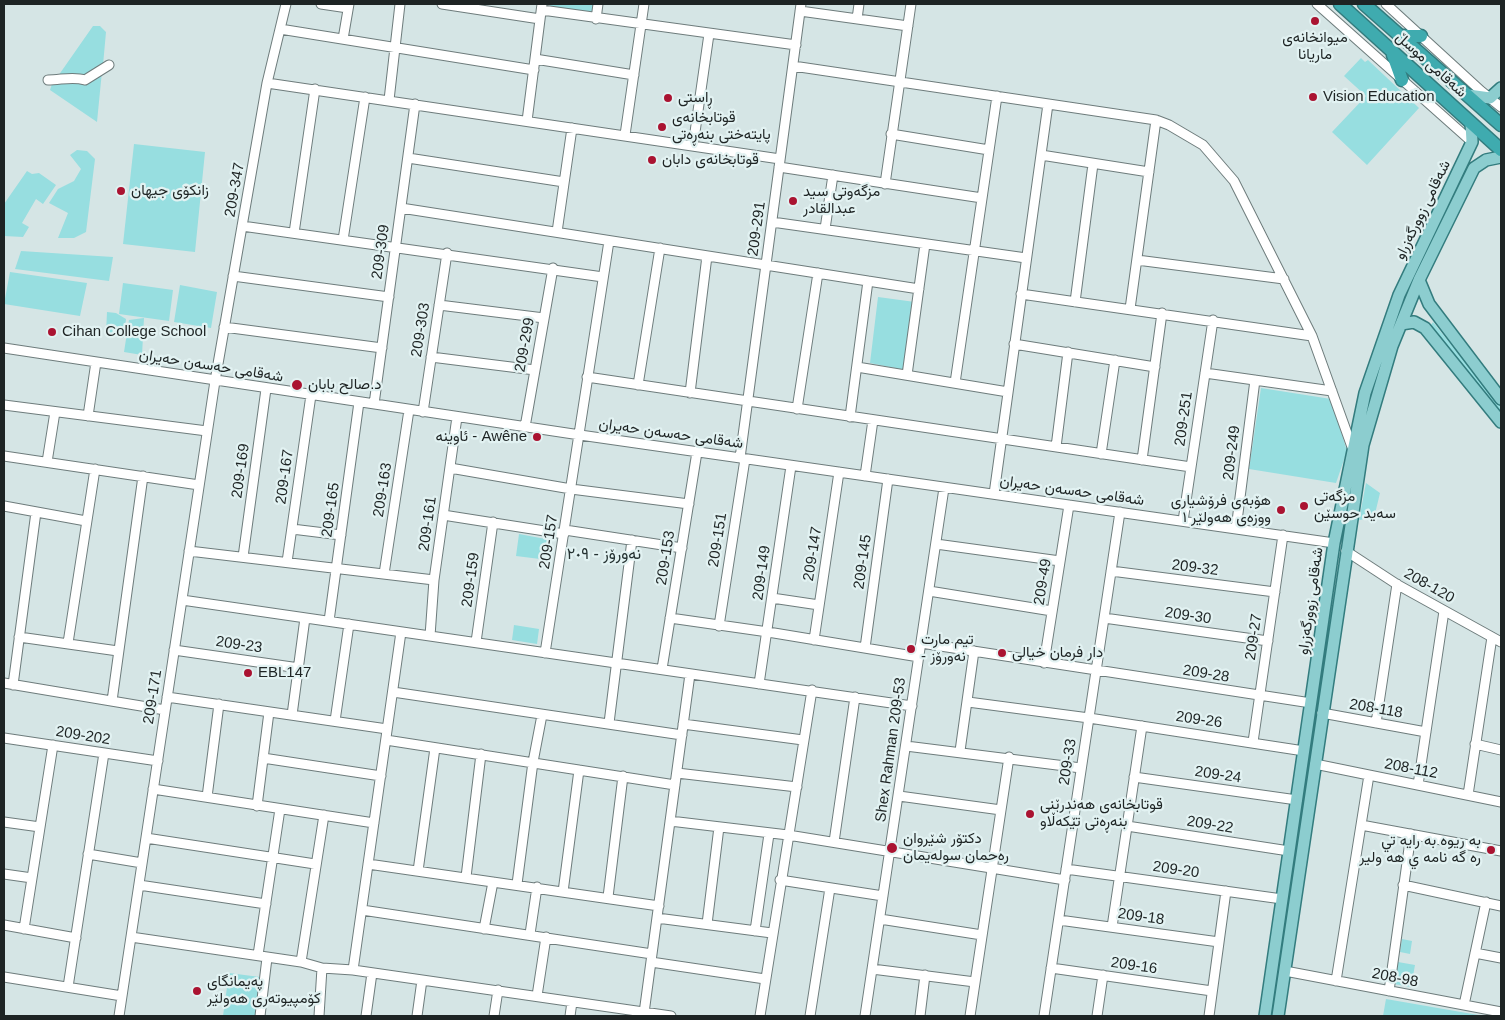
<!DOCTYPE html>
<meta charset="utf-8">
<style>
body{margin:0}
#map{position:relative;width:1505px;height:1020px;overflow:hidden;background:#d5e5e5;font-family:Arial,sans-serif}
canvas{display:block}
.frame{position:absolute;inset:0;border:5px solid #1e2424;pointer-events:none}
</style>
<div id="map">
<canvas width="1505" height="1020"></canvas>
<div class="frame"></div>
</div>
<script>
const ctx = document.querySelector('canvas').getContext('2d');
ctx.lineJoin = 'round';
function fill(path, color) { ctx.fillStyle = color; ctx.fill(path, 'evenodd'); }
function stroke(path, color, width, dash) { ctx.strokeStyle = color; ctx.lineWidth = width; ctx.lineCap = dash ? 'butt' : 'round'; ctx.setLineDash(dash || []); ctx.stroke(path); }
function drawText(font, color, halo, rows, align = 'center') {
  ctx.font = font + ' Arial,Vazirmatn,sans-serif'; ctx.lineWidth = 4.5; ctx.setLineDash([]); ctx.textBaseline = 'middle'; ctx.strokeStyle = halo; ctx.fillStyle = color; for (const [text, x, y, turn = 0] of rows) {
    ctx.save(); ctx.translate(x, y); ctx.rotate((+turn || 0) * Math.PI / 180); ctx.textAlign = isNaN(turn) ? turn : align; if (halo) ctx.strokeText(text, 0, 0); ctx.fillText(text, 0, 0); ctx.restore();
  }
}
const green = new Path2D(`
 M550 4H596L594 16 549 10Z
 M93 26H100L106 32 103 65 85 78 56 79Z
 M1361 58 1365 62 1368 60 1419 108 1367 165 1332 132 1366 96 1344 76Z
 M102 71 97 122 50 90 53 81 66 83Z
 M134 144 205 152 195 252 123 244Z
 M77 150 87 151 95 159 86 232 74 238H58L68 213 49 203 58 189 74 181 81 169 70 155Z
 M27 171 32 174 39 173 56 185 43 204 36 199 22 223 29 227 23 237 4 236V204Z
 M21 251 113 257 109 281 15 269Z
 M10 272 87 283 80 316 4 304Z
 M123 283 173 290 169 321 119 314Z
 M180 285 217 292 211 328 174 322Z
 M878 297 915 302 905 370 870 363Z
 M107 312 116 313 126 319 124 338 106 334Z
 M144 318 142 355 124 352 129 320Z
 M1433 322 1501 407V413L1431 325Z
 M1261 388 1331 399 1347 451 1336 483 1249 469Z
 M1366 483 1380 493 1374 518 1359 520Z
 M519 534 551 540 548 560 516 556Z
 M514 625 539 629 537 644 512 640Z
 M1402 939 1412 941 1410 954 1400 952Z
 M1398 962 1415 965 1411 987 1394 984Z
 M229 973 260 977 255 1016H223Z
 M1386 999 1484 1016H1383Z`);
const minor = new Path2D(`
 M321 4 348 8
 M442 4 540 19
 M1317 4 1472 142
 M1386 4 1481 91 1501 107
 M542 10 796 45
 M800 11 908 26
 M596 19 598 4
 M857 19 859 4
 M280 29 534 70
 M343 39 349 4
 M535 59 634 75
 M793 66 1156 120 1169 125 1203 145 1234 181 1312 336 1352 447
 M48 80C61 80 73 76 85 80L109 65
 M267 83 780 159
 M389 100 400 4
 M527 121 542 4
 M891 134 989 150
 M625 135 644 4
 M693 146 709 34
 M1041 155 1149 172
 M408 158 564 182
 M779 167 982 198
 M885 184 911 4
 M401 208 919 289
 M772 222 1026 258
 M242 226 603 277
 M825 229 833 175
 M557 232 572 128
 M294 233 315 89
 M343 240 365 97
 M1137 260 1284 279
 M233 276 389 297
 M1021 294 1312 336
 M1075 302 1093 164
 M439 305 544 318
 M1130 309 1156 120
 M224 327 382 348
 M1014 344 1155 367
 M4 348 580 435 1334 543
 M431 357 535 370
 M857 367 1008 392
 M1205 373 1332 391
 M907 375 925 244
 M587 377 1191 467
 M955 383 997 96
 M638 385 660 248
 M690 393 707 256
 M374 404 415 104
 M4 405 207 431
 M797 409 818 273
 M423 412 447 253
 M88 416 96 362
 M850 417 868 281
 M525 427 553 268
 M1056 447 1068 352
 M1101 454 1115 360
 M4 456 199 485
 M740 458 801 4
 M1142 460 1162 313
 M47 462 55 412
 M450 468 571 489 689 504
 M865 476 873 420
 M994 494 1048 104
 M4 506 86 521
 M443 515 564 534
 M1183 521 1213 320
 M292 529 341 535
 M1236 529 1255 380
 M565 530 682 548
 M936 544 1060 561
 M189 551 434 580
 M1346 551 1398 585 1501 642
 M243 557 266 389
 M287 562 311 395
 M1111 571 1275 592
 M384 574 409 410
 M929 591 1052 611
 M772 598 819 605
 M182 600 912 706
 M670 618 768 632 919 657
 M1104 618 1268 641
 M329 621 359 402
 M719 626 745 459
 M430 636 434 580 457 417
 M19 637 118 651
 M814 640 839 472
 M476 642 493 522
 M68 643 95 469
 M921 643 1311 703
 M865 648 888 479
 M174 650 299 668
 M545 653 609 241
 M1044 663 1069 505
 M662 669 697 452
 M4 683 165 710
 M759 684 791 466
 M13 685 36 512
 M393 692 682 735
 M167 697 387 729
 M112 701 143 476
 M968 702 1089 718 1304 751
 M1322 713 1426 732
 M292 715 305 618
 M335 721 349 624
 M609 723 632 540
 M1376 723 1397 584
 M683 724 803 740
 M4 738 158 761
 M386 740 675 785
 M1253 742 1283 535
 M1475 744 1501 750
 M906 746 1081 768
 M960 751 974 651
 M263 758 381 776
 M1315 764 1501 802
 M677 773 797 787
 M1134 777 1297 800
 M1418 785 1444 611
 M153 789 374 823
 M1468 795 1492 637
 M899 796 1001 810
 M207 797 219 704
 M257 806 269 712
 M670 821 788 835 1065 880
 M4 822 40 827
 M1361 825 1501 851
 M1127 826 1289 851
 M146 838 315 864
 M834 842 855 697
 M88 854 142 863
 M368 864 659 906
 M1066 869 1282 899
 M418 871 435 748
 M4 874 32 878
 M466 877 481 754
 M780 880 883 896
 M517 884 533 762 542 715
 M139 885 266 904
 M1403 885 1501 906
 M563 892 579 770
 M608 897 623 776
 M362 910 652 954
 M657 918 772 933
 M880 919 982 935
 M1059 920 1219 942
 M707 924 719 827
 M4 925 76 938
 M1112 927 1142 726
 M24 929 53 745
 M484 929 493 882
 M755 931 769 834
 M530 934 537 887
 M131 937 301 962 322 968 353 970 671 1016
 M1475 953 1501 958
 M258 955 280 809
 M301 962 324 815
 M651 962 765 979
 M1051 968 1212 991
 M872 969 975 982
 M353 970 401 632
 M1285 971 1501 1012
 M4 977 122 996
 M1336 981 1369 775
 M68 987 104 753
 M1389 991 1411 834
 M537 996 546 937
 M1464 1005 1486 902
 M644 1013 690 674
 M119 1016 215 381 267 83 286 4
 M260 1016 267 958
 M319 1016 322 968
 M366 1016 372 973
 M417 1016 422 980
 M494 1016 498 990
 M570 1016 572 1002
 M760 1016 812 690
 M810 1016 830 888
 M865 1016 944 488
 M920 1016 925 975
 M970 1016 1009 757
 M1044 1016 1120 512
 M1097 1016 1103 975
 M1209 1016 1226 891`);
const major = new Path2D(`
 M1468 95 1490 98 1501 88
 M1419 280 1429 304 1501 399
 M1401 324 1414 322 1425 328 1501 422
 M1265 1016 1334 543 1365 393 1399 295 1472 142 1471 123
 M1278 1016 1363 445 1392 346 1419 280 1474 168 1486 160 1501 157`);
const highway = new Path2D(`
 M1340 4 1501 150
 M1364 4 1501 125
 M1400 36H1421
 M1393 55 1402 80`);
const markers = [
 [1315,21,5,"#aa1331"],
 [1313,97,5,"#aa1331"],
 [668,98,5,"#aa1331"],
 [662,127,5,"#aa1331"],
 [652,160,5,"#aa1331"],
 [121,191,5,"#aa1331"],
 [793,201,5,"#aa1331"],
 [52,332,5,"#aa1331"],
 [297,385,6,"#aa1331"],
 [537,437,5,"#aa1331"],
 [1304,506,5,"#aa1331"],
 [1281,510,5,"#aa1331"],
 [911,649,5,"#aa1331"],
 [1002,653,5,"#aa1331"],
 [248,673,5,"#aa1331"],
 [1030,814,5,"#aa1331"],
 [892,848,6,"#aa1331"],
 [1491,850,5,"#aa1331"],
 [197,991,5,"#aa1331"]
];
const poiNames = [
 ["میوانخانەی",1315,38,"center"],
 ["ماریانا",1315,55,"center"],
 ["Vision Education",1323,97],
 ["ڕاستی",678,98],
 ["قوتابخانەی",672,118],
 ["پایتەختی بنەڕەتی",672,135],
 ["قوتابخانەی دابان",662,160],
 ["زانکۆی جیھان",131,191],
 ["مزگەوتی سید",803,192],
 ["عبدالقادر",803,209],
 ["Cihan College School",62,332],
 ["د.صالح بابان",308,385],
 ["ئاوینە - Awêne",527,437,"right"],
 ["مزگەتی",1314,497],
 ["سەید حوسێن",1314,514],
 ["هۆبەی فرۆشیاری",1271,501,"right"],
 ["ووزەی هەولێر ١",1271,518,"right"],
 ["تیم مارت",921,640],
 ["- نەورۆز",921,657],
 ["دار فرمان خیالی",1012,653],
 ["EBL147",258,673],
 ["قوتابخانەی هەندرێنی",1040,805],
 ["بنەڕەتی تێکەڵاو",1040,822],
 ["دکتۆر شێروان",903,839],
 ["رەحمان سولەیمان",903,856],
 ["به ريوه به رايه تي",1481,841,"right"],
 ["ره گه نامه ي هه ولير",1481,858,"right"],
 ["پەیمانگای",207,982],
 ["کۆمپیوتەری هەولێر",207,999]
];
const streetNames = [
 ["شەقامی موسڵ",1431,65,42],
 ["209-347",235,190,-80],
 ["شەقامی زوورگەزراو",1423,210,-64],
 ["209-291",757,229,-82],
 ["209-309",381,252,-82],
 ["209-303",421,330,-81],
 ["209-299",525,345,-80],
 ["شەقامی حەسەن حەیران",211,366,9],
 ["209-251",1184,419,-82],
 ["شەقامی حەسەن حەیران",671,434,8],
 ["209-249",1232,453,-83],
 ["209-169",241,471,-82],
 ["209-167",285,477,-82],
 ["209-163",383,490,-81],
 ["شەقامی حەسەن حەیران",1072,491,8],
 ["209-165",331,510,-82],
 ["209-161",428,524,-82],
 ["209-151",718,540,-81],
 ["209-157",549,542,-81],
 ["209-147",813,554,-81],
 ["209-153",666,558,-81],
 ["209-145",863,562,-82],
 ["209-32",1195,568,7],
 ["209-149",762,573,-82],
 ["209-159",471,580,-82],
 ["209-49",1043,582,-81],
 ["208-120",1429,586,29],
 ["شەقامی زوورگەزراو",1311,601,-82],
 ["209-30",1188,616,8],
 ["209-27",1254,637,-82],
 ["209-23",239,645,8],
 ["209-28",1206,674,9],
 ["209-171",153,697,-81],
 ["208-118",1376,709,10],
 ["209-26",1199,720,8],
 ["209-202",83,736,9],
 ["Shex Rahman 209-53",891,750,-82],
 ["209-33",1068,762,-81],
 ["208-112",1411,769,11],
 ["209-24",1218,775,8],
 ["209-22",1210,825,9],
 ["209-20",1176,870,8],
 ["209-18",1141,917,8],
 ["209-16",1134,966,8],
 ["208-98",1395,978,11]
];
const neighbourhoodNames = [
 ["نەورۆز - ٢٠٩",604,555]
];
fill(green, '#97dee0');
stroke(minor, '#6e7c7c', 11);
stroke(major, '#337c7e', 14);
stroke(highway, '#337c7e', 15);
stroke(minor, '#fff', 9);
stroke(major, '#8ccdcf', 11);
stroke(highway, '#3fabaf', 12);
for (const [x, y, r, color] of markers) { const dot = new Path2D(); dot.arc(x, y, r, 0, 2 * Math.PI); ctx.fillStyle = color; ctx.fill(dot); stroke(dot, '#e2f2f2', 2); }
drawText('15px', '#1e2424', '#e2f2f2', poiNames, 'left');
drawText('15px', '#1e2424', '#e2f2f2', streetNames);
drawText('16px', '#253232', '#e2f2f2', neighbourhoodNames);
</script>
